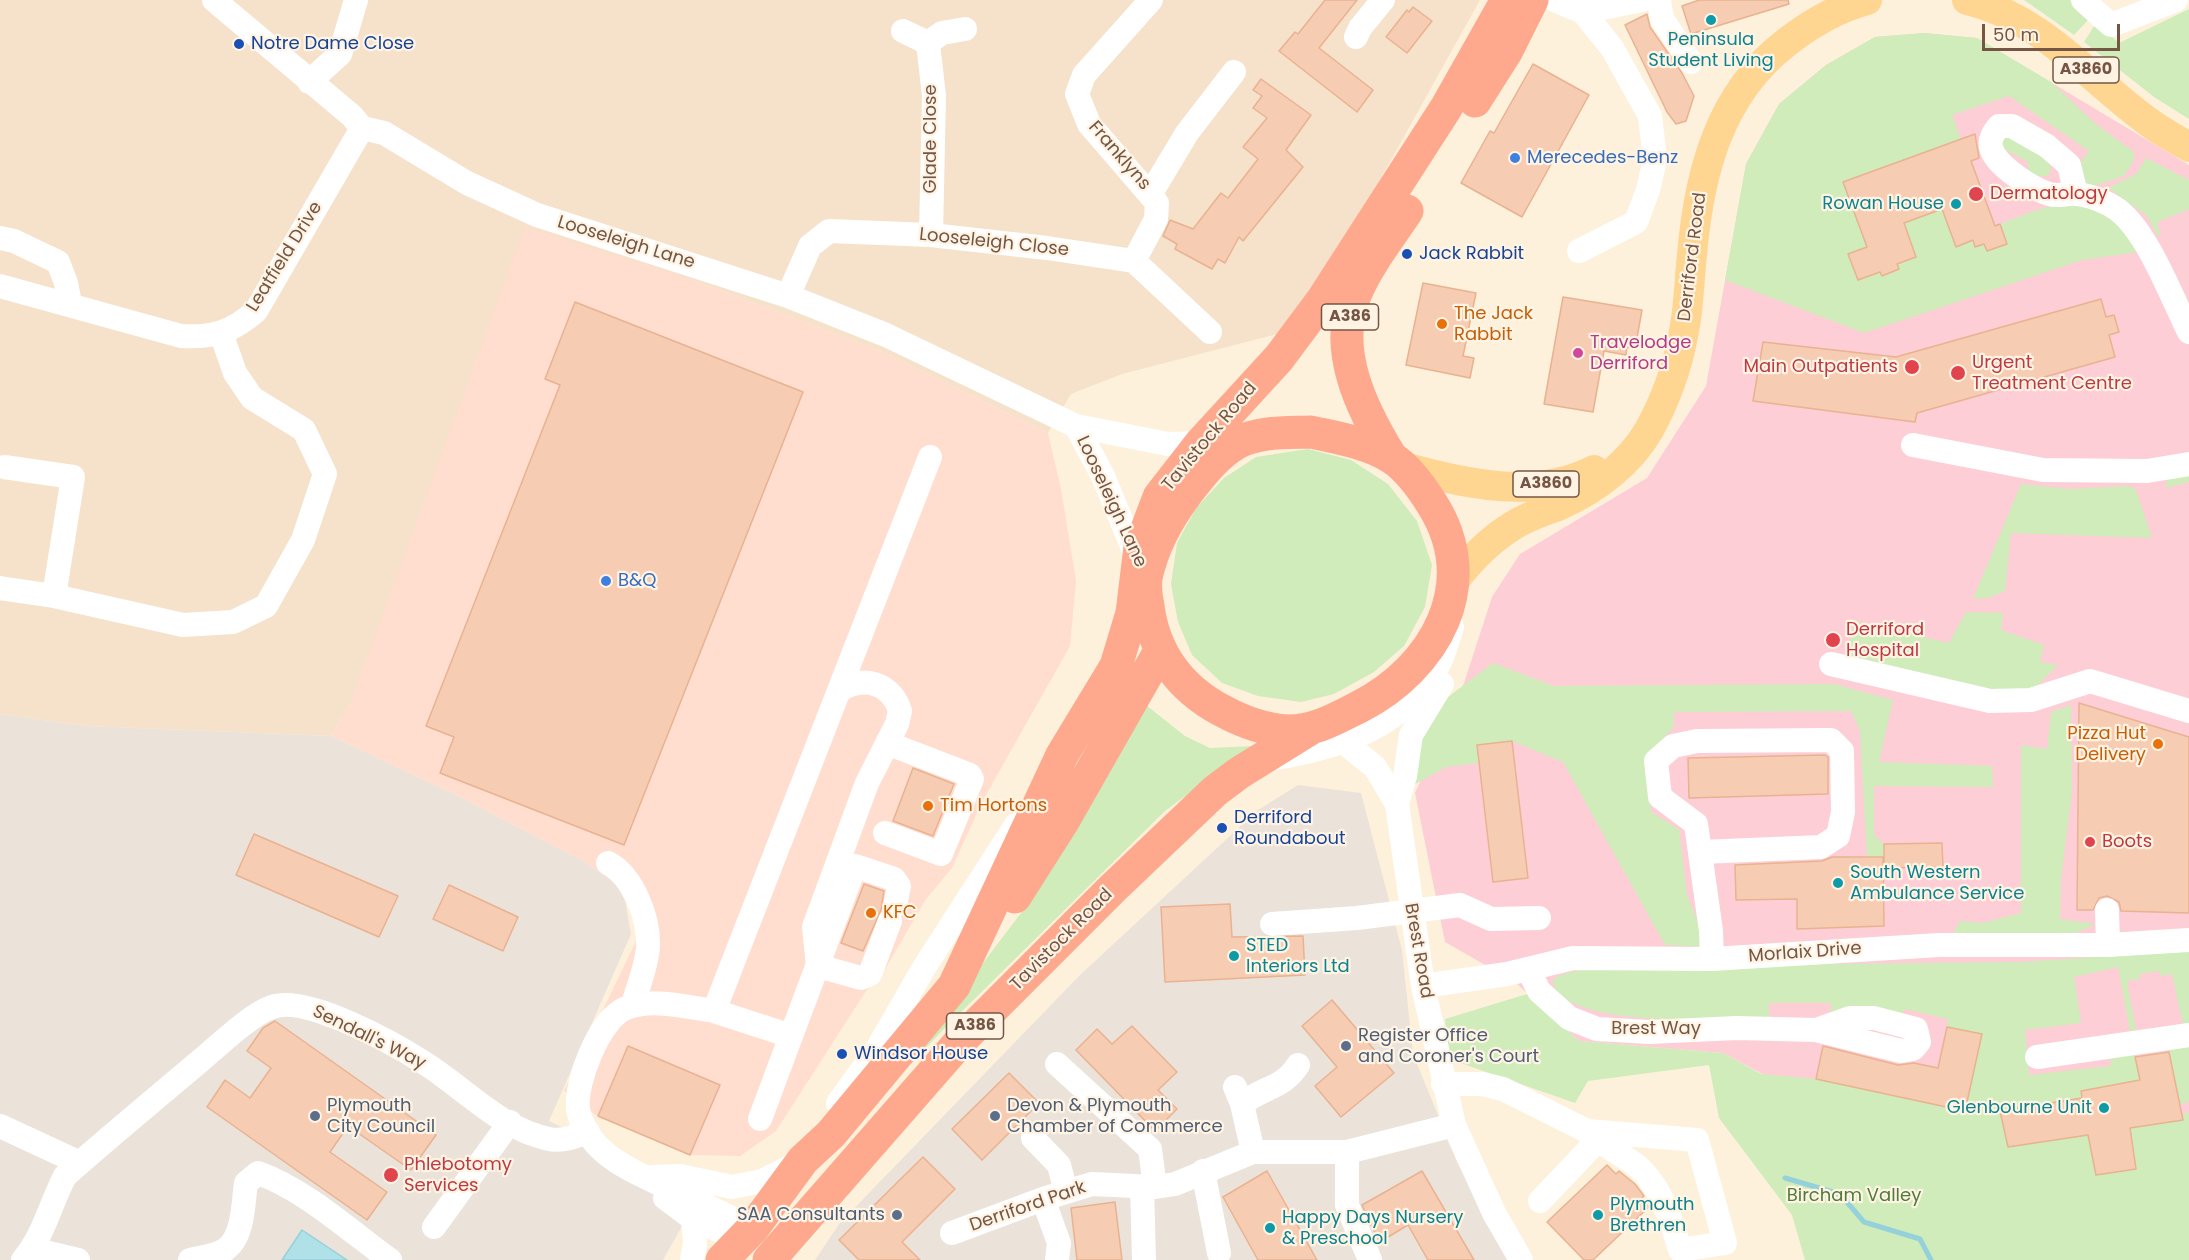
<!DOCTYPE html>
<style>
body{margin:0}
#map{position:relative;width:2189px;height:1260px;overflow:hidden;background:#fef1dc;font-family:Poppins,sans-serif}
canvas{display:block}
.scale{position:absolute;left:1982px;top:24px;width:138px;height:27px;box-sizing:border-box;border:3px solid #755544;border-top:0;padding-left:8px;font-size:18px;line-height:21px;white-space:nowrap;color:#755544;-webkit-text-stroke:4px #fff4e4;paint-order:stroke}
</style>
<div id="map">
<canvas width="2189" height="1260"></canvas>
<div class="scale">50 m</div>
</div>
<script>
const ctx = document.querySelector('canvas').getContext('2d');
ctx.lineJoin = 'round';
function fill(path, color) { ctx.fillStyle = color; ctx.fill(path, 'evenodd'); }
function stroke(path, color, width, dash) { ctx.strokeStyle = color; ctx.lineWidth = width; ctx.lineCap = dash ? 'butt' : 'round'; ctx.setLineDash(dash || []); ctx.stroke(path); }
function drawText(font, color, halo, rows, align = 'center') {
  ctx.font = font + ' Poppins,sans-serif'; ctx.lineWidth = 4.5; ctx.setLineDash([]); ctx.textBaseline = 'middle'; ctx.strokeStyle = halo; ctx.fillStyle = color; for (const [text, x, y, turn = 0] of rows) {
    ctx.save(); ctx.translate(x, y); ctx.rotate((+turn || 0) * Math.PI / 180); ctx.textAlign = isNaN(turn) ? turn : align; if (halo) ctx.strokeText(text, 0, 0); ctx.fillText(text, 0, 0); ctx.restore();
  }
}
const residential = new Path2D(`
 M0 0H1480L1297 329 1122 374 1071 394 1048 433 878 350 690 279 350 704 331 736 86 726 0 714Z`);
const commercial = new Path2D(`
 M525 227 690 279 878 350 1048 433 1061 489 1076 581 1070 646 982 802 952 868 926 899 881 976 866 991 776 1131 740 1156 690 1155 598 1117 564 1091 638 937 623 889 583 861 460 797 331 736 350 704Z`);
const industrial = new Path2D(`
 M0 714 86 726 331 736 460 797 583 861 623 889 631 934 549 1121 700 1194 663 1260H0Z
 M1298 785 1361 793 1402 950 1413 1054 1458 1164 1512 1260H815L839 1224 1080 975 1258 810Z`);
const medical = new Path2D(`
 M1924 33 1977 38 2189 165V1140L1989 1180 1878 1136 1723 1053 1579 1041 1515 982 1445 942 1415 793 1464 683 1492 597 1520 554 1647 478 1706 386 1746 164 1779 104 1826 65 1875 37Z`);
const green = new Path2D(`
 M2024 0H2070L2090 18 2074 35Z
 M2189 9V119L2154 97 2084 42 2096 23 2119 43Z
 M1924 33 1977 38 2051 82 2097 125 2134 152V160L2124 176 2088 188 2079 177V165L2089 151 2009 96 1952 115 1961 139 1844 182 1867 247 1848 254 1858 280 1880 272 1882 276 1899 270 1897 264 1916 257 1895 200 1942 209 1956 247 1973 240 1975 247 1984 244 1987 251 2007 244 2000 224C2039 209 2075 190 2114 218 2124 225 2131 242 2138 252L2082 260 1864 333 1725 280 1746 164 1779 104 1826 65 1875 37Z
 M2005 134 2049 161 2051 172 2047 176H2028V162L2002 148 2000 138Z
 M2146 158 2189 180V209L2160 221 2157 224 2161 236 2157 235 2147 216 2108 188 2136 174Z
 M1308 449 1351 460 1388 484 1417 521 1432 565 1425 607 1404 646 1374 672 1334 694 1301 702 1258 696 1222 683 1192 655 1178 622 1171 584 1177 543 1196 508 1224 478 1256 457Z
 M2189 472V482L2166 488 2167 478Z
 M2021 484 2069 489 2129 486 2136 490 2152 538 2011 533 2005 591 1988 598 1973 599Z
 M1966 612 2003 613 2001 630 2044 645 2040 662 2058 665 2027 696 1845 658 1855 621 1949 643Z
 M1493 663 1554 686 1834 684 1893 700 1879 762 1992 766 1993 787 1874 786V835L1884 844V857H1867L1860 731 1851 711 1674 712 1673 728 1659 743 1649 767 1651 812 1679 829 1687 895 1708 947 1665 945 1563 762 1512 741 1477 745 1479 763 1446 767 1410 787 1422 736 1436 706Z
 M1146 705 1185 736 1210 748 1253 746 1165 811 943 1030 889 1087 1024 909Z
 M2071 705 2072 791 2061 879 2060 919 2095 924C2059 946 1994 936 1953 933L1960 921 1983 923 2021 913V745L2047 749 2051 712Z
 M2189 951V1024L2183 1025 2172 974 2161 976 2159 971 2140 974V979L2127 981 2136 1030 2130 1031 2118 967 2074 977 2081 1023 2025 1030 2029 1075 2111 1066 2110 1056 2134 1049 2145 1102 2082 1091V1098L2000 1111 2008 1147 2088 1135 2096 1175 2136 1169 2128 1116 2149 1125 2182 1120 2181 1114 2189 1113V1260H1805L1792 1215 1719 1118 1709 1065 1588 1081 1575 1103 1449 1059 1445 1019 1527 994 1579 1041 1723 1053 1761 1074 1816 1079 1965 1111 1982 1034 1947 1027 1948 1019 1905 1009 1901 1017H1831V1003H1769V1019C1731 1019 1557 1030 1553 980 1568 966 1623 968 1645 966L2021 962Z
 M2189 1043V1102L2180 1104 2168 1044Z`);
const water = new Path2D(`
 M302 1230 347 1260H282Z`);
const stream = new Path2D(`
 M1785 1178 1840 1194 1864 1222 1920 1239 1931 1260`);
const building = new Path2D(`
 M1325 0H1357L1319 48 1373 90 1357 112 1279 51 1295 32 1298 34Z
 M1699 0H1788L1789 4 1691 34 1682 6Z
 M1413 7 1432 21 1407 53 1386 37 1407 10 1409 12Z
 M1647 14 1650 27 1682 73 1694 96 1686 121 1676 124 1667 112 1625 25Z
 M1533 64 1589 95 1522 217 1461 183 1490 131 1494 133Z
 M1261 79 1311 115 1286 150 1303 167 1243 241 1239 237 1225 263 1218 259 1212 269 1175 249 1177 244 1163 236 1170 220 1193 229 1221 193 1228 198 1258 159 1243 147 1267 118 1253 108 1262 96 1253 90Z
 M1975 134 1979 158 1971 161 1995 226 2000 224 2007 244 1987 251 1984 244 1975 247 1973 240 1956 247 1942 209 1904 223 1916 257 1897 264 1899 269 1882 276 1880 272 1858 280 1848 254 1867 247 1843 182Z
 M1423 283 1476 293 1463 356 1474 358 1470 378 1406 365Z
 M1563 297 1642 310 1635 349 1627 347 1626 355 1604 351 1593 412 1544 404Z
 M2101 299 2106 317 2114 315 2119 332 2109 335 2115 357 1917 413 1915 422 1753 401 1763 342 1896 357Z
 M575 302 803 392 624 845 440 773 454 737 426 726 560 385 545 379Z
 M2079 703 2189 737V913L2121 911 2119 902 2107 896 2099 898 2093 910H2077Z
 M1512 741 1528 878 1493 882 1477 745Z
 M1825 755 1828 757V794L1689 798 1688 758Z
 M913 768 954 784 933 836 893 821Z
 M254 834 398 896 379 937 236 875Z
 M1942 843 1943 867 1884 868V844Z
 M1832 857H1883L1884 926 1797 929V899L1736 900 1735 865 1822 861Z
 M864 884 884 891 881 910 863 951 841 943Z
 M449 885 518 917 503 951 433 919Z
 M1230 904 1232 937 1303 936 1305 975 1165 982 1161 907Z
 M1332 1000 1394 1073 1341 1117 1315 1086 1337 1067 1302 1026Z
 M275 1021 436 1135 411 1170 348 1126 330 1152 387 1192 367 1220 207 1107 225 1080 250 1098 271 1068 247 1051 263 1028Z
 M1132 1026 1177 1072 1158 1090 1177 1109 1155 1131 1076 1050 1097 1029 1112 1044Z
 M1947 1027 1982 1034 1965 1111 1816 1079 1823 1046 1898 1065 1914 1063 1938 1068Z
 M628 1046 720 1085 690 1155 598 1116Z
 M2169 1052 2183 1120 2130 1128 2136 1169 2096 1175 2088 1135 2008 1147 2000 1111 2082 1098 2081 1091 2140 1080 2135 1057Z
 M1009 1073 1039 1103 982 1160 952 1129Z
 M923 1157 955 1189 902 1242 920 1260H859L839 1240Z
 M1607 1165 1616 1174 1619 1171 1635 1184 1644 1196 1641 1199 1649 1207 1593 1260H1584L1547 1222Z
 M1267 1171 1317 1260H1258L1223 1197Z
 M1422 1171 1474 1260H1428L1408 1225 1380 1242 1372 1227 1362 1205Z
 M1115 1202 1122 1260H1077L1071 1208Z`);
const minor = new Path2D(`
 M214 0 352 116 362 128 384 133 467 183 537 215 788 296 886 335 1076 426 1168 444 1211 443
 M1554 0 1583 12 1612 48 1650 116 1655 159 1648 190 1636 222 1579 251
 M1659 0 1662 19 1691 62
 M2083 0 2111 25 2176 0
 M1583 12 1642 0
 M903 31 928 43 942 33 965 29
 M1356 37 1360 28 1383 0
 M928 43 934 96 931 235
 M309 82 340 54 356 0
 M1151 193 1187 133 1234 72
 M2076 194 2069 165 2047 146 2012 126H1999C1994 132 1989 139 1991 147 1994 165 2033 189 2049 194 2058 197 2067 193 2076 194 2090 195 2107 202 2118 210 2148 233 2172 298 2189 332
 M0 238 14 241 58 262 66 283 70 304
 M1134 261 1156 219 1157 203 1089 124 1077 94 1084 75 1151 0
 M0 286 181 336C213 338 232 332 256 311L362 128
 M788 296 810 246 829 231 931 235 1047 248 1134 261 1210 332
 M1076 426 1103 476 1139 563
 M1913 445 2043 470 2147 471 2189 464
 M4 467 73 477 54 596
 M0 588 54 596 183 625 233 622 266 606 303 540 325 474 304 430 252 398 235 373 221 333
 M1831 664 1990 701 2031 700 2090 681 2189 711
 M1322 725 1375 767 1397 804 1423 986 1454 1125 1494 1213 1521 1260
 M1270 759C1337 748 1407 728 1440 662 1445 651 1448 639 1452 627
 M1397 804 1405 776 1411 735 1442 684
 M885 833 941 854 972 779 970 775 887 743
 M1701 852 1821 847 1838 836 1843 812 1842 751 1831 740 1697 741 1673 746 1656 761 1660 797 1696 824 1711 931 1712 959
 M608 863C633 876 649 918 648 946 647 966 638 986 633 1005
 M2107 910 2108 945
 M1272 924 1357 918 1460 905 1491 919 1539 918
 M818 966 814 927 867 783 897 724 900 711C891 682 862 675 839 691
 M818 966 861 978 870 974 890 921
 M1528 969 1539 991 1569 1018 1597 1029 1649 1032 1737 1028 1816 1030 1901 1051 1913 1049 1919 1042 1916 1029 1874 1018H1850L1816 1030
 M1423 986 1507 974 1573 958 1712 959 1939 945H2108L2189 940
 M714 1011 791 1036 760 1119
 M791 1036 855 866 894 879 899 886 895 906
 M2037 1057 2189 1035
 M1057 1064 1150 1149 1155 1187
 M1443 1084H1482L1503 1089 1587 1131 1697 1140 1725 1243 1680 1250C1672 1222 1661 1186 1637 1166 1621 1153 1602 1146 1587 1131
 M1235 1087 1242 1104 1253 1152
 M838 1103 877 1049 925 966 1016 825
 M1242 1104C1262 1087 1283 1089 1298 1065
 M0 1126 80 1163
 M1033 1138 1059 1165 1066 1192
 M1347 1152V1205L1370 1260
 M1203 1171 1219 1253
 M653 1177 680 1176 732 1187 762 1181 798 1163
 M1142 1186 1144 1260
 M665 1198 693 1219 727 1234 745 1230
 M1043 1199 1059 1243 1057 1260
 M1540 1201 1597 1141
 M434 1227 510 1122
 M753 1228C724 1214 695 1201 666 1187 645 1177 621 1167 603 1151 592 1142 580 1123 578 1109 575 1082 599 1021 624 1009 650 997 687 1007 714 1011L930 457
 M952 1233 1043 1199 1092 1184 1155 1187 1175 1184 1253 1152H1347L1454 1125
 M32 1249 78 1260
 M23 1260C44 1235 50 1205 65 1176 109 1137 155 1099 200 1061 218 1046 251 1014 272 1007 306 994 395 1044 426 1064 465 1089 501 1129 549 1139 562 1142 576 1136 588 1132
 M190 1260C201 1257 216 1256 226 1249 244 1236 243 1202 246 1183L258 1173C304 1189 350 1231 390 1260
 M692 1260 695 1244 693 1219`);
const major = new Path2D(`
 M1967 0C2043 18 2090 80 2150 123 2162 132 2176 139 2189 147
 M1404 467C1465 484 1535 500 1594 470
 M1455 580C1471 559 1491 539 1514 525 1528 516 1545 511 1560 505 1595 490 1630 463 1649 430 1665 401 1677 368 1683 336 1689 310 1689 281 1692 255 1699 173 1719 94 1787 42 1810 24 1838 8 1867 0`);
const highway = new Path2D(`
 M1475 101 1506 52 1532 0
 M1311 432C1338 438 1369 443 1392 458 1409 469 1422 488 1432 504 1483 584 1435 668 1359 707 1335 719 1315 731 1288 731 1264 730 1241 721 1221 710 1180 688 1154 653 1148 606 1146 597 1145 587 1146 578 1152 548 1169 517 1187 493 1201 475 1216 455 1237 443 1259 431 1288 433 1311 432Z
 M1391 457C1362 410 1331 348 1356 293 1368 264 1390 237 1407 211
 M1015 897 1062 823 1160 651
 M722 1260 753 1228 803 1160 831 1134 954 986 1062 755 1116 666 1132 613 1140 547 1159 497 1201 443 1279 358 1323 299 1446 108 1507 0
 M769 1260 964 1037 1112 889 1215 791 1239 773 1310 729`);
const markers = [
 [1711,20,6,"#0f9aa8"],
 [239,44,6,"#1a4fb4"],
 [1515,158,6,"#3f7fe0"],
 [1976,194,8,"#e0444e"],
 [1956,204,6,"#0f9aa8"],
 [1407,254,6,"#1a4fb4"],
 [1442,324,6,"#e8710a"],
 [1578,353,6,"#d1479c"],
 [1912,367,8,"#e0444e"],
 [1958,373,8,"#e0444e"],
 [606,581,6,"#3f7fe0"],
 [1833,640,8,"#e0444e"],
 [2158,744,6,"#e8710a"],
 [928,806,6,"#e8710a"],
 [1222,828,6,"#1a4fb4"],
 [2090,842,6,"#e0444e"],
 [1838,883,6,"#0f9aa8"],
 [871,913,6,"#e8710a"],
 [1234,956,6,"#0f9aa8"],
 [1346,1046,6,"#5c6f8a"],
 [842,1054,6,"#1a4fb4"],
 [2104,1108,6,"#0f9aa8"],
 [315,1116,6,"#5c6f8a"],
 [995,1116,6,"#5c6f8a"],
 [391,1175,8,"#e0444e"],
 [897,1215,6,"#5c6f8a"],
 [1598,1215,6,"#0f9aa8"],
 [1270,1228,6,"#0f9aa8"]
];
const shields = [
 [2086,70,66],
 [1350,317,57],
 [1546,484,66],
 [975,1026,57]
];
const shieldNames = [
 ["A3860",2086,70],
 ["A386",1350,317],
 ["A3860",1546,484],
 ["A386",975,1026]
];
const cultureNames = [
 ["Peninsula",1711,40,"center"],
 ["Student Living",1711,61,"center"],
 ["Rowan House",1944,204,"right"],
 ["South Western",1850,873],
 ["Ambulance Service",1850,894],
 ["STED",1246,946],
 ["Interiors Ltd",1246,967],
 ["Glenbourne Unit",2092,1108,"right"],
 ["Plymouth",1610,1205],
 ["Brethren",1610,1226],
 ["Happy Days Nursery",1282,1218],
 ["& Preschool",1282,1239]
];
const transitNames = [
 ["Notre Dame Close",251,44],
 ["Jack Rabbit",1419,254],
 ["Derriford",1234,818],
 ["Roundabout",1234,839],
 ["Windsor House",854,1054]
];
const streetNames = [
 ["Glade Close",931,139,-90],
 ["Franklyns",1119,156,49],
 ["Looseleigh Lane",626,243,17],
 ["Looseleigh Close",994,243,6],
 ["Leatfield Drive",285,257,-58],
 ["Derriford Road",1693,257,-83],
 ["Tavistock Road",1210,437,-50],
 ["Looseleigh Lane",1111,502,65],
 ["Tavistock Road",1062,940,-45],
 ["Brest Road",1418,951,80],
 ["Morlaix Drive",1805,953,-4],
 ["Brest Way",1656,1029],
 ["Sendall's Way",369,1038,26],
 ["Derriford Park",1028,1207,-19]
];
const shopNames = [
 ["Merecedes-Benz",1527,158],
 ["B&Q",618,581]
];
const healthNames = [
 ["Dermatology",1990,194],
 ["Urgent",1972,363],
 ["Treatment Centre",1972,384],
 ["Main Outpatients",1898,367,"right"],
 ["Derriford",1846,630],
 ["Hospital",1846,651],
 ["Boots",2102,842],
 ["Phlebotomy",404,1165],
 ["Services",404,1186]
];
const foodNames = [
 ["The Jack",1454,314],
 ["Rabbit",1454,335],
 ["Pizza Hut",2146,734,"right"],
 ["Delivery",2146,755,"right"],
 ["Tim Hortons",940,806],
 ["KFC",883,913]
];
const hotelNames = [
 ["Travelodge",1590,343],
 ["Derriford",1590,364]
];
const serviceNames = [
 ["Register Office",1358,1036],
 ["and Coroner's Court",1358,1057],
 ["Plymouth",327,1106],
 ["City Council",327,1127],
 ["Devon & Plymouth",1007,1106],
 ["Chamber of Commerce",1007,1127],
 ["SAA Consultants",885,1215,"right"]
];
const parkNames = [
 ["Bircham Valley",1854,1196]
];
fill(residential, '#f6e2ca');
fill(commercial, '#ffddcf');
fill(industrial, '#ebe2d9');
fill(medical, '#fdced5');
fill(green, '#cfecba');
fill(water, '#b0e1e8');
stroke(water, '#95d1db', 1.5);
stroke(stream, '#95d1db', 5);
fill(building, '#f6ccb2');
stroke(building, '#e9b291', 1.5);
stroke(minor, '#fff', 24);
stroke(major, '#ffd592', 30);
stroke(highway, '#fea98d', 33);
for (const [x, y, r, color] of markers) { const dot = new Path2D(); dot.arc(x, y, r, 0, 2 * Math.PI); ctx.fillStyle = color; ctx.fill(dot); stroke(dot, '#fff4e4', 2); }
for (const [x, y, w] of shields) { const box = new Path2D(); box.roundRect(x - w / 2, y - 13, w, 26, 4.5); ctx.fillStyle = '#fff4e4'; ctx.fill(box); stroke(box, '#755544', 1.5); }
drawText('bold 16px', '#755544', null, shieldNames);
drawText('18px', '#0d838f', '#fff4e4', cultureNames, 'left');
drawText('18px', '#164399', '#fff4e4', transitNames, 'left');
drawText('18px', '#755544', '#fff4e4', streetNames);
drawText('18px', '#366cbe', '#fff4e4', shopNames, 'left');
drawText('18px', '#be3a42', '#fff4e4', healthNames, 'left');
drawText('18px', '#c56008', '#fff4e4', foodNames, 'left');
drawText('18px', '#b23c85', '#fff4e4', hotelNames, 'left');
drawText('18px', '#4e5e75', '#fff4e4', serviceNames, 'left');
drawText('18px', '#4f7c3b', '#fff4e4', parkNames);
</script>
